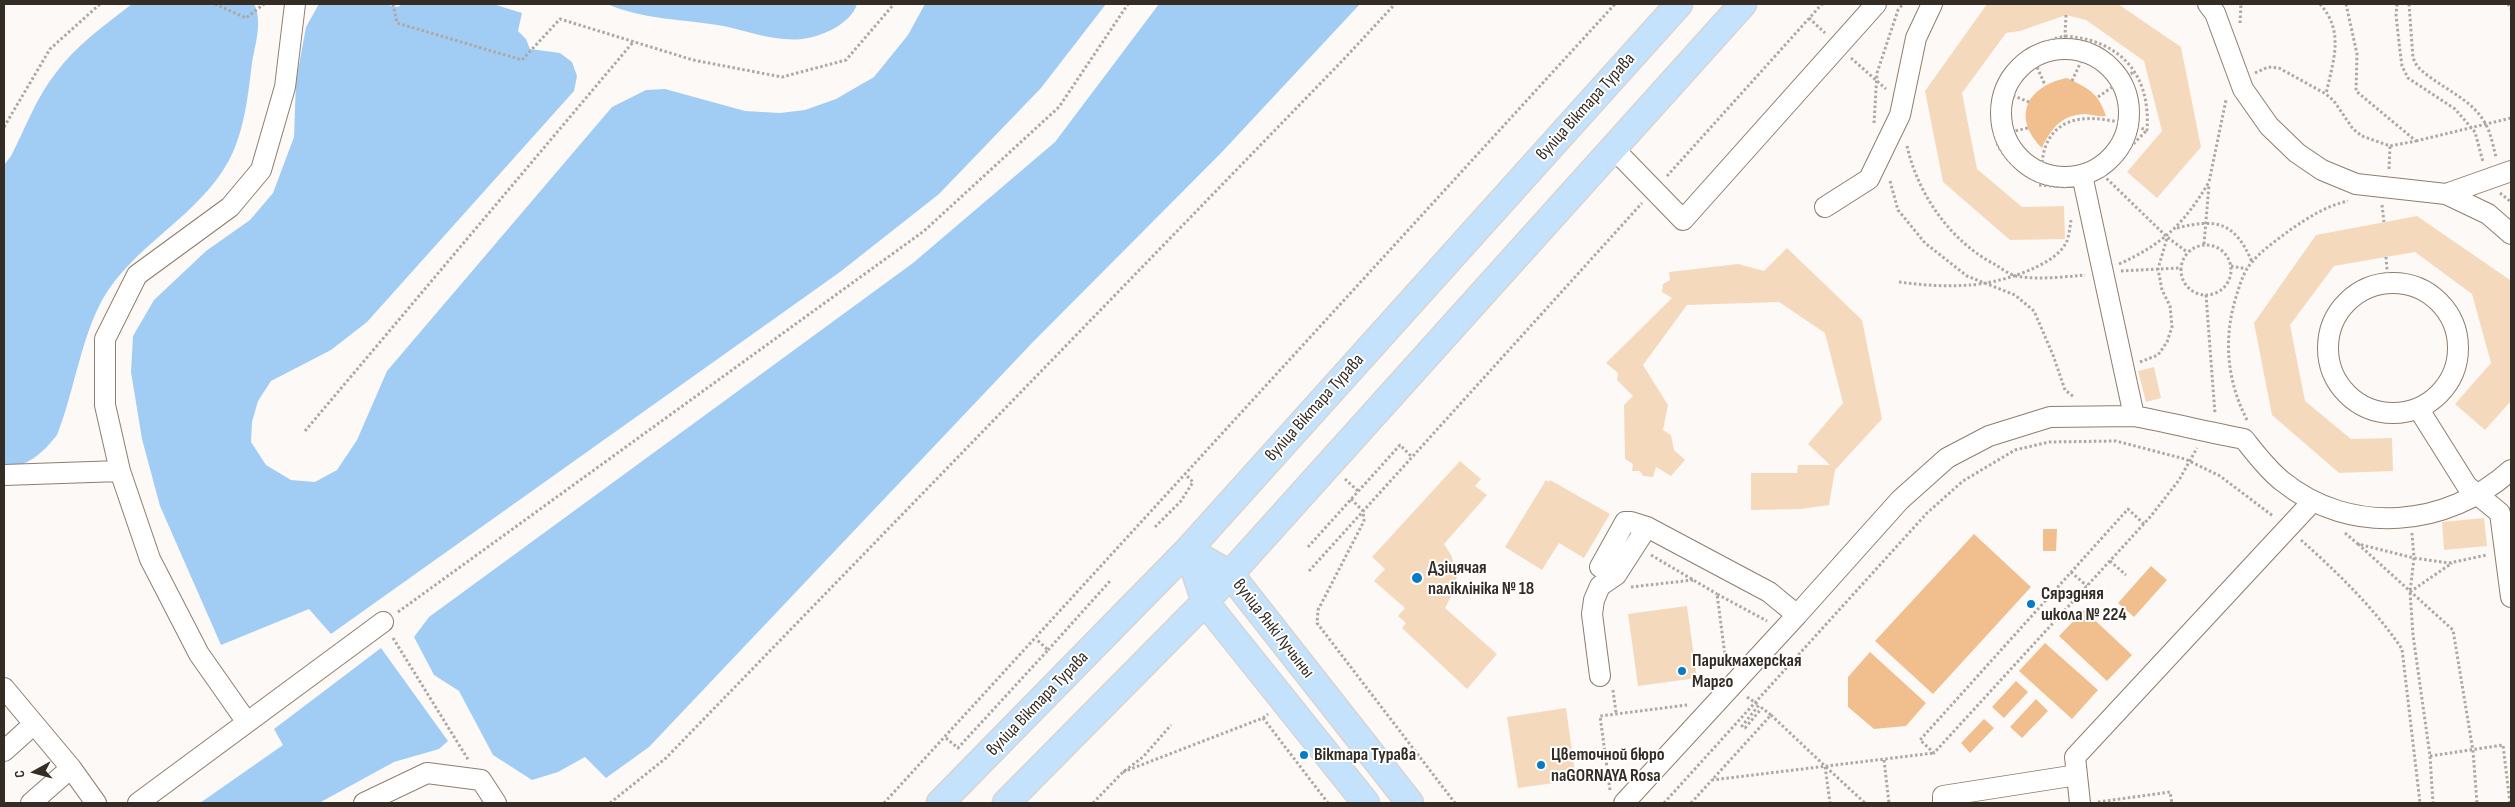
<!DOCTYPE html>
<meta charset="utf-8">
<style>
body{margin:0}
#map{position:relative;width:2515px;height:807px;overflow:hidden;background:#fdf9f6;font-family:"Sofia Sans Condensed",sans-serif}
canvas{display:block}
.frame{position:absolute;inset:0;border:5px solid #342d26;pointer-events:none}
.north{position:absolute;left:10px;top:747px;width:50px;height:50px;-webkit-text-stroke:4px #fff;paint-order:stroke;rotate:263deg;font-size:14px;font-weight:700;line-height:20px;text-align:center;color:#342d26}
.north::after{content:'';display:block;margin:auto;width:18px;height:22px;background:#342d26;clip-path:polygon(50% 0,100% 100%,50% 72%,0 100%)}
</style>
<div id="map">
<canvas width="2515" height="807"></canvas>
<div class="frame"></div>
<div class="north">С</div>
</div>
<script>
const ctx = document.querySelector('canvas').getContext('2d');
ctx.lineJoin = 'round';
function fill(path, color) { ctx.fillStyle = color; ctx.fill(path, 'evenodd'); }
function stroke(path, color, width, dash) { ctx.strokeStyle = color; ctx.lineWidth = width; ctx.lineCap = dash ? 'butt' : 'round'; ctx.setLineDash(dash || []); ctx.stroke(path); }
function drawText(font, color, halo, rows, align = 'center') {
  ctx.font = font + ' "Sofia Sans Condensed",sans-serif'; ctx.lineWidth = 4; ctx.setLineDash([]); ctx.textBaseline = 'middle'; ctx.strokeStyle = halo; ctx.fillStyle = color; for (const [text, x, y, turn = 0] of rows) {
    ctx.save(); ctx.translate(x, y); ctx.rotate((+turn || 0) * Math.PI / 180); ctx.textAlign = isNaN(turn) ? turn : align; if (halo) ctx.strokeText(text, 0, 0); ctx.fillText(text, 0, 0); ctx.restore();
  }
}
const green = new Path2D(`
 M2067 78C2089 89 2098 92 2106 116 2099 117 2093 115 2086 114 2063 114 2051 128 2042 148 2011 117 2027 86 2067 78Z
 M2043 529H2057L2056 551H2043Z
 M1974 534 2031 587 1933 694 1875 641Z
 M2151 566 2167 580 2134 617 2118 603Z
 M2084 610 2132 655 2107 681 2059 636Z
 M2045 643 2098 690 2072 719 2019 671Z
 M1870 652 1926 703 1906 726 1874 729 1848 707V677Z
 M2016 681 2028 692 2004 718 1992 707Z
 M2036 699 2048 711 2022 738 2010 727Z
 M1984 719 1994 728 1970 753 1961 743Z`);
const water = new Path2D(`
 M132 4H254C263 21 255 45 252 63 248 96 244 134 228 162 199 214 142 241 109 289 82 328 75 391 57 435 42 454 28 466 4 469V165L11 156C25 129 36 98 55 74 76 45 105 25 132 4Z
 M319 4H383L398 7 402 4H493L522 13 518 31 526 39 530 49 560 53 572 62 577 76 574 91 367 322 331 350 271 381 258 401 252 422 251 442 266 465 291 480 315 482 337 470 357 440 387 371 612 107 646 90 665 89 745 111 780 113 805 110 836 99 874 77 908 35 925 4H1106L1041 88 939 194 840 272 331 634 309 609 221 645 160 506 142 439 131 372 133 336 154 300 206 251 250 220 273 193 294 137 296 81 306 27Z
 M607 4H857C851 24 821 37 802 39 776 42 748 31 723 26 684 19 644 20 607 4Z
 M1159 4H1360L1222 152 1032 343 649 747 606 778 585 757 558 772 532 780 493 755 459 691 434 675 414 637 429 617 913 263 1055 142Z
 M381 648 448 741 439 749 394 762 319 803H200L283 745 274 729Z`);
const building = new Path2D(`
 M1987 4H2118L2181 47 2201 147 2157 198 2127 172 2162 131 2144 61 2086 20 2066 15 2020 31 2006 33 1962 93 1977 169 2022 207 2064 206 2065 239 2010 240 1943 182 1925 91Z
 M2417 216 2510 280 2511 401 2485 430 2455 404 2491 363 2472 294 2415 252 2334 266 2290 325 2305 401 2351 439 2392 438 2393 471 2339 473 2272 415 2254 323 2316 235Z
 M1787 248 1862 320 1882 419 1835 470 1829 505 1801 509 1751 510V473H1797L1798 465H1830L1808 444 1843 403 1825 333 1779 302 1687 305 1643 365 1668 405 1663 430 1671 435 1674 450 1685 460 1671 476 1656 467 1653 477 1643 476 1640 471H1632L1633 464 1625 459 1624 405 1633 396 1617 380 1618 373 1606 363 1672 298 1662 292 1663 284 1670 280 1669 272 1738 264 1764 271Z
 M2154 367 2161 398 2146 402 2138 371Z
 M1460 461 1481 479 1475 486 1487 495 1444 544 1451 555 1457 573 1456 587 1445 608 1497 654 1467 689 1402 628 1406 623 1398 616 1405 608 1374 581 1385 569 1372 557Z
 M1546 480 1549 482 1550 480 1610 514 1584 558 1559 543 1542 570 1505 547Z
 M2484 518 2487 546 2444 550 2442 522Z
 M1687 606 1697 678 1638 686 1628 614Z
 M1566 708 1576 780 1518 788 1507 717Z`);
const path = new Path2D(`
 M215 4 246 18 264 4
 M393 4 397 23 522 60 560 19 693 60 782 77 846 60 894 4
 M2320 4C2345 32 2333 61 2326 94
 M2397 4 2396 15 2400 51 2402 66 2408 78 2455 109 2475 132 2483 162
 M2409 4 2413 58 2417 66C2437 87 2471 97 2485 123 2491 133 2493 146 2496 157
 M2508 4 2511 9
 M2066 15 2065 36 2069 49
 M1809 18 1825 33
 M2240 23 2241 4
 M2065 36C2120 40 2151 74 2147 130 2117 121 2067 105 2048 141 2041 154 2042 170 2040 183 2024 173 2010 165 2000 149 1994 140 1994 125 1994 115 1997 73 2025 45 2065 36Z
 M2029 49 2045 85
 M1851 58 1886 89
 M2255 73 2268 67 2279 68 2326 94 2334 101 2353 129 2362 136 2390 146 2416 141 2356 91 2357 54 2346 4
 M2072 81 2091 40
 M1999 90 2029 102
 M2098 97 2135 71
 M1874 123 1877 73 1898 10 1903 4
 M4 127 50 49 100 4
 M1996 135 2028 128
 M2416 141 2511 118
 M1907 146C1918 195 1951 242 1996 265 2002 269 2009 274 2016 276 2038 280 2063 277 2085 275
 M2389 169 2390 146
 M2103 175 2167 237 2187 252
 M1667 176 1822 4
 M2102 176 2147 130
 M1890 181 1898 210 1925 243 1967 276 2015 295 2034 311 2053 355 2065 390 2074 397
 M2039 185 2065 187
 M2500 193 2511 202
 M2382 205 2384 222
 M2177 228C2217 218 2235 222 2252 262
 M2204 244 2209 185
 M2181 270a25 25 0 1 1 50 0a25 25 0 1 1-50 0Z
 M2386 257 2388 282
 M2119 264C2163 244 2184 224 2209 182L2226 100
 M2231 266 2247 269
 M2121 271 2180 268
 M1899 282C1922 285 1945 287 1969 285 1995 284 2053 268 2066 243 2069 237 2070 227 2071 220
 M2206 295 2215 414
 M2140 362 2158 355 2167 342 2172 327 2170 306 2162 290 2158 269 2167 238
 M2247 420C2227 381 2223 339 2236 297 2240 285 2243 272 2252 262 2262 250 2277 240 2290 230 2309 217 2326 206 2348 201
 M305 431 634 41
 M1345 479 1358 491
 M1351 499 1363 511 1364 521 1318 610 1317 623 1455 803
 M2144 524 2128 509 1920 740 1934 753 2151 516 2179 480 2197 448
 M1155 527 1181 501 1193 482 1186 475
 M2345 533 2358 544 2414 558 2449 563 2487 555
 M2412 533 2414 558 2410 592 2413 635 2430 756 2433 803
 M2301 540C2337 572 2375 609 2402 649L2420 803
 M2358 544 2453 630 2473 751 2477 803
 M1308 547 1400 445 1412 457
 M1651 555 1717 594
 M2110 561 2126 575
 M1309 571 1642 203
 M2071 572 2087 586
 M1631 587 1693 580
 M2410 592 2452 563
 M398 612 924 231 1059 107 1128 4
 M393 638 469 761
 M1048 650 1110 581
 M1726 663 1717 594 1767 621
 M1613 690 1616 713
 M1747 697 1759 705 1742 726 1745 728 1762 708 1771 715 1712 780 1934 753
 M1771 715 1825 766 1830 803
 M1263 718 1328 803
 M946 738 958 748 1048 650 1036 639
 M2430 756 2503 745 2510 803
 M1884 760 1889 803
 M1826 767 1865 803
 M1123 772 1263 718 1268 714
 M1610 790 1600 716 1687 705
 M2098 802 2170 792 2172 803
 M610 803 666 758 1344 59 1395 4
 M884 803 1615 4
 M1093 803 1123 772 1143 757 1171 725
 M1664 803 1927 513 1963 481 2015 450 2049 442 2116 441 2185 459 2220 476 2273 516
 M1691 803 1712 780`);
const minor = new Path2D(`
 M2208 4 2215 13 2243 89 2269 126 2297 153 2322 170 2356 184 2446 194 2488 214 2511 234
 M2001 113a64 64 0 1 1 128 0a64 64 0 1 1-128 0Z
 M1613 148 1683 220 1876 4
 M2082 175 2134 416C2171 423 2207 432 2244 439 2256 454 2267 469 2282 481 2351 537 2448 527 2511 470
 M2446 194 2511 171
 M1825 207 1869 179 1900 115 1916 38 1932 4
 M2328 348a65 65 0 1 1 130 0a65 65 0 1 1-130 0Z
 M2418 408 2467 486 2500 513 2511 597
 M120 471 105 405V339L137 275 230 207 261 170 285 87 295 4
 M4 475 120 471 150 559 199 654 246 721
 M1600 567 1625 522H1631L1647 527 1769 592 1797 615 1624 803
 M1797 615 1900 500 1947 458 1989 436 2050 417 2134 416
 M1600 676 1592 614 1594 600 1600 586 1616 575 1647 527
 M4 688 71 768 96 803
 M4 751 34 724
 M31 803 71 768
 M138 803 383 622
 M364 803 427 773 481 780 496 803
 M1943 803V796L2077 775
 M2080 803 2075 757 2313 501`);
const major = new Path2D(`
 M1188 550 1230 574 1410 803
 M1188 550 1205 602 1366 803
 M940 803 1188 550 1679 4
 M1006 803 1205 602 1743 4`);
const markers = [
 [1417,578,6,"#057cc5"],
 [2031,604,5,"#057cc5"],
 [1682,671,5,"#057cc5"],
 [1304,755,5,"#057cc5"],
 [1541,765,5,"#057cc5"]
];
const streetNames = [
 ["вуліца Віктара Турава",1586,107,-48],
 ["вуліца Віктара Турава",1315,408,-48],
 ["вуліца Янкі Лучыны",1273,629,52],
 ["вуліца Віктара Турава",1038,704,-46]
];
const poiNames = [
 ["Дзіцячая",1428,568],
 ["паліклініка № 18",1428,589],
 ["Сярэдняя",2041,594],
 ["школа № 224",2041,615],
 ["Парикмахерская",1692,661],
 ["Марго",1692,682],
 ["Віктара Турава",1314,755],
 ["Цветочной бюро",1551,755],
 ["naGORNAYA Rosa",1551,776]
];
fill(green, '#f1bf8e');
fill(water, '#a1cdf4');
fill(building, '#f5d9bd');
stroke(minor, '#8f7e6e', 22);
stroke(major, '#d6d5d4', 29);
stroke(path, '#ada8a3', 3, [2.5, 2.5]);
stroke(minor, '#fff', 20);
stroke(major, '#c4e2fc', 26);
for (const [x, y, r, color] of markers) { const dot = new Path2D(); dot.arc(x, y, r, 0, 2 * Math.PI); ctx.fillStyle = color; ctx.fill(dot); stroke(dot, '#fff', 2); }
drawText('18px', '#342d26', '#fff', streetNames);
drawText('bold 18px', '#342d26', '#fff', poiNames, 'left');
</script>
